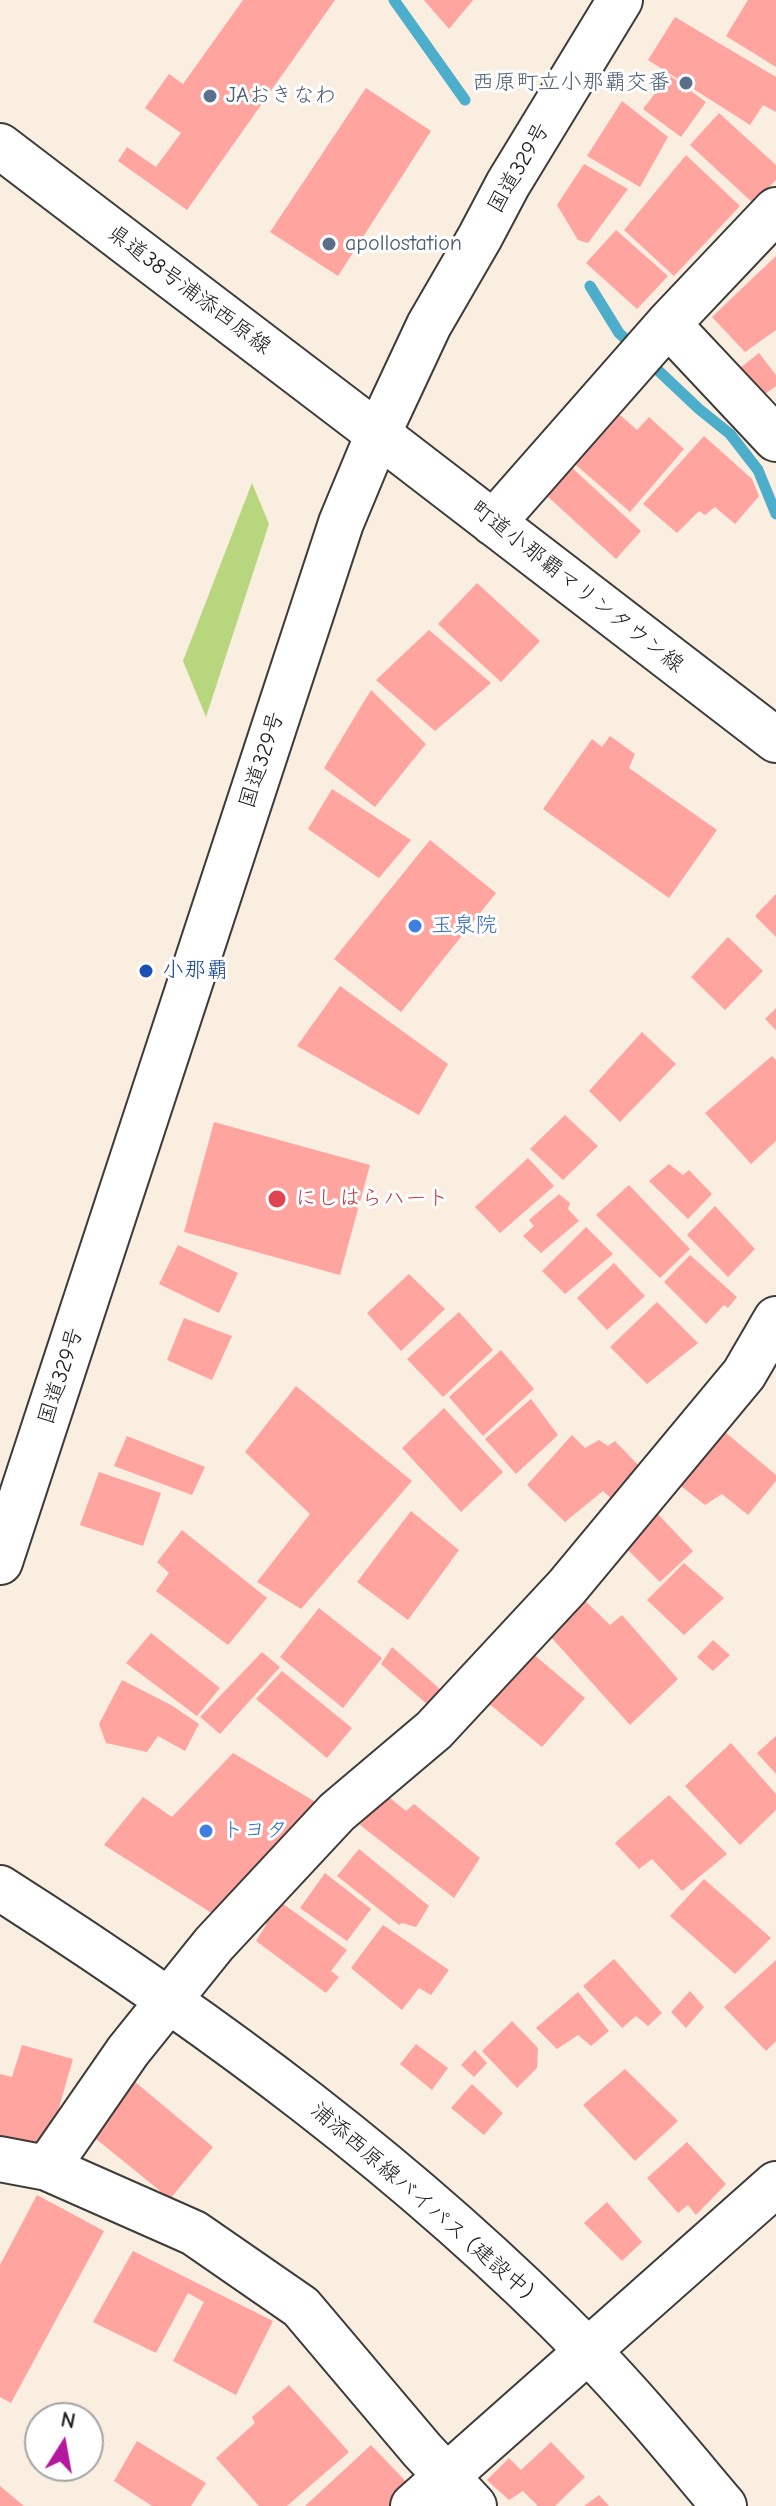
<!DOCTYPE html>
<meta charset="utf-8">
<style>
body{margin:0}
#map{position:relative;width:776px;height:2506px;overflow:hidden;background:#faeee0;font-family:"Comic Neue",sans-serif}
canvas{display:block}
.north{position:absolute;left:24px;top:2402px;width:80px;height:80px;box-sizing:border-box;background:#fff;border:2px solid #a4a4a4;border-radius:50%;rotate:11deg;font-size:22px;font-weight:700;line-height:32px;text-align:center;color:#1c1c1c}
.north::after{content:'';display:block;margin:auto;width:28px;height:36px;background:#b5179e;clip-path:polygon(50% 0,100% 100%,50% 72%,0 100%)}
</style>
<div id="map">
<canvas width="776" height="2506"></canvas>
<div class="north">N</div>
</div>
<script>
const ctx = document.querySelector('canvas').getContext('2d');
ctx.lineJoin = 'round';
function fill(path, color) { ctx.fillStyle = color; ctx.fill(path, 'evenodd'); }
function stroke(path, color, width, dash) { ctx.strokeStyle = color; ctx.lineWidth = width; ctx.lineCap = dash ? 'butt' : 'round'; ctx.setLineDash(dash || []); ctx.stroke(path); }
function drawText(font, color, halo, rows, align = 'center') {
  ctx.font = font + ' "Comic Neue","Klee One",sans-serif'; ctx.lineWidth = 6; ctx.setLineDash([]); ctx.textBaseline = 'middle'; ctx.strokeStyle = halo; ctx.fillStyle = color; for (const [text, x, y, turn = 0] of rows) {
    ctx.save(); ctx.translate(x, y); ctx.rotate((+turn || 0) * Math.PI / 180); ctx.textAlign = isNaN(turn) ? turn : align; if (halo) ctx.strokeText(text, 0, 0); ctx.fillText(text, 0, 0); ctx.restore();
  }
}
const green = new Path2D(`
 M252 483 269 524 206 717 183 661Z`);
const stream = new Path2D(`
 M394 0 465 100
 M590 286 619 333 634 347
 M646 359 699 409 730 434 758 470 776 514`);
const building = new Path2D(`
 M243 0H335L187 210 118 161 127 147 156 167 181 133 145 108 169 74 183 84Z
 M424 0H473L449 29Z
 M748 0H776V67L726 36Z
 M675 17 776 77V112L763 105 750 125 648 60Z
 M669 75 706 102 681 137 643 109Z
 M366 88 431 131 338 276 270 232Z
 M622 101 668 137 640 187 587 156Z
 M719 113 776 165V180L753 203 690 145Z
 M686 155 740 206 674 276 624 230Z
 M584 164 628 189 588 243 578 240 557 205Z
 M616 230 668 276 637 309 586 263Z
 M776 256V330L745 352 712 317Z
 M759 353 776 375V386L755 401 735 372Z
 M620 415 637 430 649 417 684 449 630 512 575 464Z
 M704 436 752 479 759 496 735 524 715 507 705 515 699 511 677 533 643 504Z
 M570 466 641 531 616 559 545 494Z
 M477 583 540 641 501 682 438 624Z
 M429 630 491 683 435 731 376 680Z
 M371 690 426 744 375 807 324 768Z
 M610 736 635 754 629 768 717 830 669 898 543 809 592 739 602 747Z
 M332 789 411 840 379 878 308 829Z
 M430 840 496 893 401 1012 334 959Z
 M776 894V937L755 916Z
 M728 937 763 971 725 1010 691 977Z
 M340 986 448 1064 419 1115 297 1046Z
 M776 1008V1030L765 1019Z
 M642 1032 676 1064 620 1122 589 1091Z
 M772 1056 776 1060V1141L751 1164 705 1113Z
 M565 1115 598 1146 563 1180 530 1149Z
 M214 1122 370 1165 340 1275 184 1232Z
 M528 1158 554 1186 500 1233 475 1207Z
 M669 1164 683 1175 689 1170 712 1194 688 1219 649 1181Z
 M629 1185 690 1249 660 1278 596 1215Z
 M559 1194 570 1203 568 1209 579 1221 541 1253 523 1236 534 1226 529 1220Z
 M715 1206 755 1249 728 1277 687 1235Z
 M586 1227 613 1254 565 1294 542 1271Z
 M178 1245 238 1273 219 1313 159 1284Z
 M690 1255 737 1297 728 1308 724 1305 706 1324 664 1282Z
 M614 1263 645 1296 607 1330 577 1298Z
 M409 1274 445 1309 401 1351 367 1313Z
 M657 1302 698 1343 647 1384 610 1347Z
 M459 1312 493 1350 443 1397 407 1359Z
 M184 1318 232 1336 212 1380 167 1360Z
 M501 1350 534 1389 483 1436 449 1397Z
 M296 1386 412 1481 301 1609 257 1582 310 1514 245 1452Z
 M531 1399 558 1435 516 1474 485 1439Z
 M444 1408 503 1472 461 1512 402 1448Z
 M725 1432 776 1475V1481L748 1515 722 1494 705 1505 681 1486Z
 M572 1435 585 1448 599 1440 608 1446 615 1441 644 1471 613 1500 603 1491 565 1522 527 1485Z
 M127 1436 205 1467 192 1495 114 1466Z
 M99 1472 161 1493 143 1546 80 1525Z
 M651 1507 693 1551 660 1582 625 1547Z
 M411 1511 459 1550 408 1620 357 1582Z
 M182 1530 267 1598 228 1645 156 1591 169 1573 157 1562Z
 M684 1563 724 1598 684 1635 647 1600Z
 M577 1593 610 1625 622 1615 678 1679 630 1725 542 1627Z
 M319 1608 382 1658 343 1708 280 1657Z
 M151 1633 220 1688 197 1716 126 1663Z
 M713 1640 730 1655 713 1671 697 1657Z
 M392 1647 440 1689 427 1704 381 1664Z
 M525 1647 585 1698 542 1747 482 1698Z
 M262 1652 280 1667 220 1734 200 1717Z
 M282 1671 352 1728 327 1758 256 1699Z
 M122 1680 171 1705 199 1724 185 1751 158 1736 147 1752 106 1743 99 1724Z
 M776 1736V1774L757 1753Z
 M731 1743 776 1794V1810L740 1845 685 1786Z
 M233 1753 319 1804 218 1917 104 1845 143 1797 172 1817Z
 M385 1794 406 1811 414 1804 480 1858 454 1898 360 1825Z
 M669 1795 727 1854 682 1891 652 1859 639 1869 615 1843Z
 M359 1849 429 1906 416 1927 402 1923 399 1925 337 1876Z
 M325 1873 371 1909 347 1941 300 1908Z
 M704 1879 771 1938 735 1974 670 1916Z
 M279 1901 347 1950 331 1971 339 1977 326 1993 256 1941 266 1925 264 1919Z
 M383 1925 449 1970 431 1995 419 1988 402 2010 351 1968Z
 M614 1959 662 2013 648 2026 636 2016 622 2028 583 1986Z
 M776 1960V2041L766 2051 724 2007Z
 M690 1991 704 2007 686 2028 671 2012Z
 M578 1992 609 2031 591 2046 578 2035 557 2049 536 2028Z
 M512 2021 538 2048 537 2068 517 2088 482 2051Z
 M416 2044 448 2068 432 2090 400 2064Z
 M22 2045 73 2059 43 2163 0 2150V2074L12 2077Z
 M475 2050 487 2063 474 2077 461 2065Z
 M625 2069 678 2121 635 2161 583 2105Z
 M134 2081 213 2147 170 2199 90 2134Z
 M472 2084 503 2113 484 2135 451 2108Z
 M687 2142 726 2184 696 2215 688 2205 678 2213 647 2178Z
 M37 2195 104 2231 11 2403 0 2397V2265Z
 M607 2202 642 2242 622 2261 584 2223Z
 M133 2251 273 2321 236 2395 173 2361 204 2302 188 2293 156 2353 93 2322Z
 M289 2385 349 2452 287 2506H259L216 2458 255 2423 252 2417Z
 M137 2441 206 2483 191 2506H152L114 2481Z
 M551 2442 585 2477 555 2506H538L523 2491 509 2500 487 2480 509 2458 521 2470Z
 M371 2445 413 2489 395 2506H305Z
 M0 2486 24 2506H0Z
 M599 2495 609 2506H584Z`);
const minor = new Path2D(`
 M668 324 776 439
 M378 434 776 740
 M493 523 668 324 776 210
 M0 1888C212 2023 412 2171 588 2351 636 2400 680 2454 724 2506
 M0 2159 47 2168 194 2233 301 2307 422 2450 474 2506
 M47 2168 128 2051 214 1944 337 1812 434 1730 567 1587 744 1374 776 1319
 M413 2506 776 2184`);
const major = new Path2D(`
 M0 146 378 434`);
const highway = new Path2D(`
 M0 1562 341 523 378 434 429 325 480 237 508 184 620 0`);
const markers = [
 [686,83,8,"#5c6f8a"],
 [210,96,8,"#5c6f8a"],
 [329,244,8,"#5c6f8a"],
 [415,926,8,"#3f7fe0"],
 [146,971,8,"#1a4fb4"],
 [277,1199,10,"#e0444e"],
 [206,1831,8,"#3f7fe0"]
];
const serviceNames = [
 ["西原町立小那覇交番",670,83,"right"],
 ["JAおきなわ",226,96],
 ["apollostation",345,244]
];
const streetNames = [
 ["国道329号",519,168,-60],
 ["県道38号浦添西原線",189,290,37],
 ["町道小那覇マリンタウン線",577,587,38],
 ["国道329号",262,760,-72],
 ["国道329号",61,1376,-72],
 ["浦添西原線バイパス (建設中)",422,2201,41]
];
const shopNames = [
 ["玉泉院",431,926],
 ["トヨタ",222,1831]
];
const transitNames = [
 ["小那覇",162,971]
];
const healthNames = [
 ["にしはらハート",295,1199]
];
fill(green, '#b7d67d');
stroke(stream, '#4caecb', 11);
fill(building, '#ffa49f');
stroke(minor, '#3d3c39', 48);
stroke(major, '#3d3c39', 48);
stroke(highway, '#3d3c39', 48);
stroke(minor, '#fff', 44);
stroke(major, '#fff', 44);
stroke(highway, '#fff', 44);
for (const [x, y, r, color] of markers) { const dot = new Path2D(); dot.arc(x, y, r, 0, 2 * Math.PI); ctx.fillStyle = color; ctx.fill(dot); stroke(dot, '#fff', 3); }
drawText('22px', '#4e5e75', '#fff', serviceNames, 'left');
drawText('22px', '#1c1c1c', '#fff', streetNames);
drawText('22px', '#366cbe', '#fff', shopNames, 'left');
drawText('22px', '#164399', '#fff', transitNames, 'left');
drawText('22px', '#be3a42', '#fff', healthNames, 'left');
</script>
